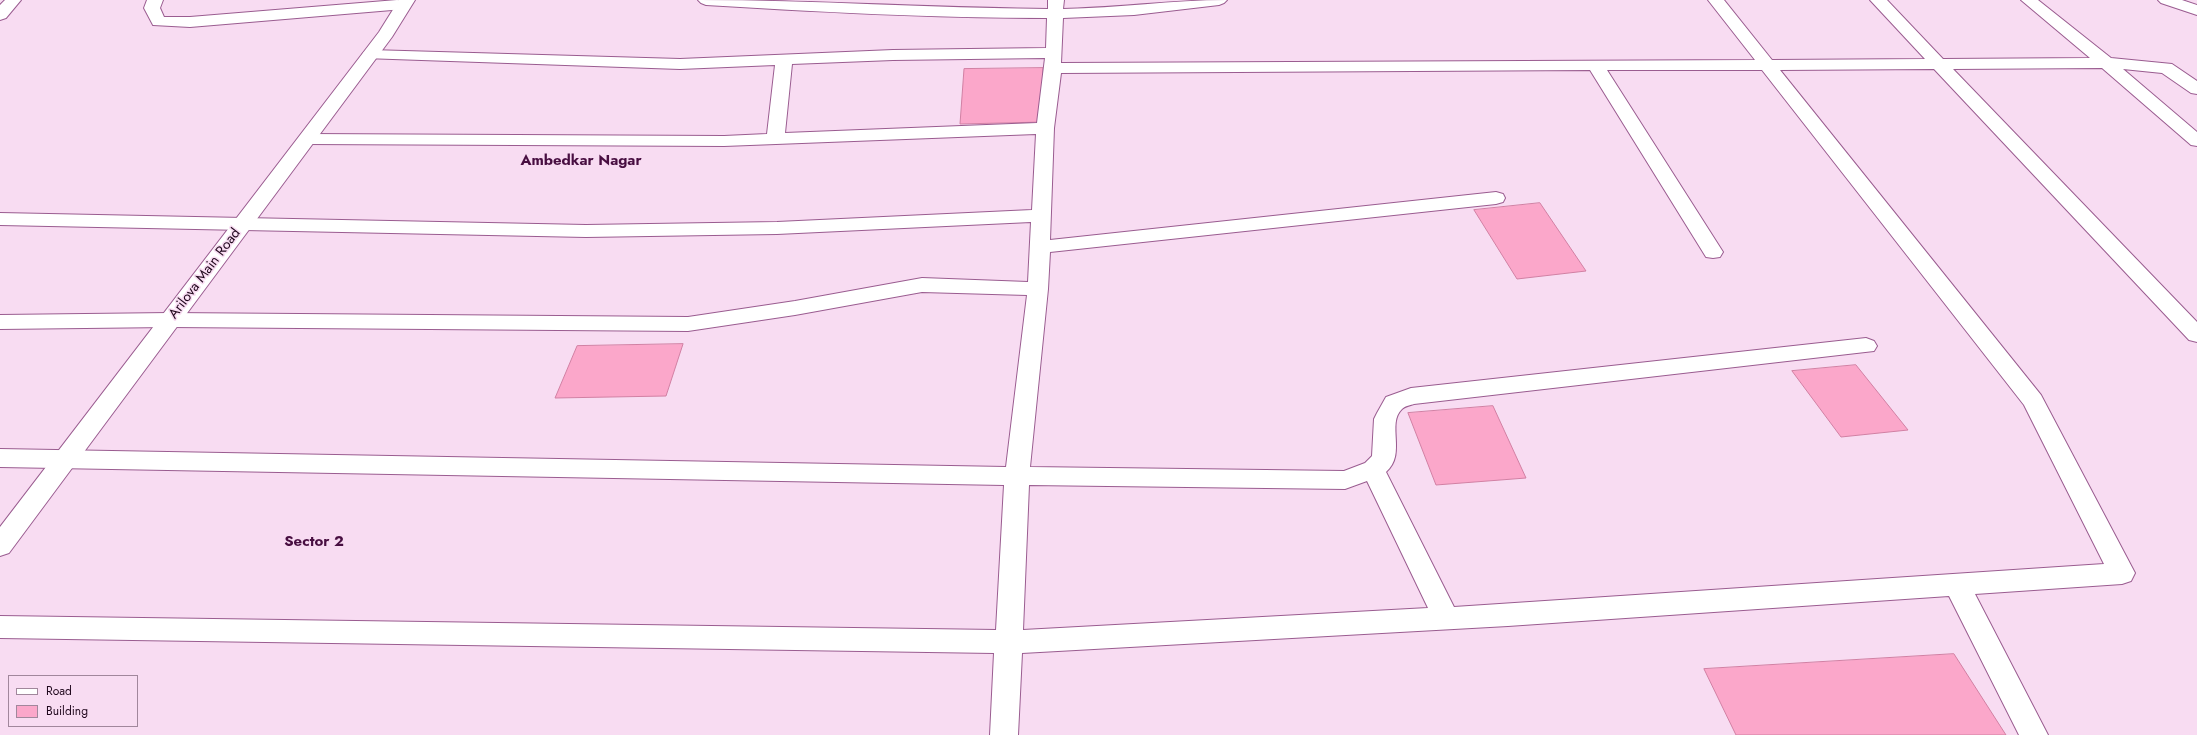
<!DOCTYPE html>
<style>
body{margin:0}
#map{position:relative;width:2197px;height:735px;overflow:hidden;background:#f8dcf2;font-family:Jost,sans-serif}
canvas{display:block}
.legend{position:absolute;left:8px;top:675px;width:130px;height:52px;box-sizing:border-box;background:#f8dcf2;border:1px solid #a1879c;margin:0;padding:5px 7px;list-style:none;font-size:12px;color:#1f071c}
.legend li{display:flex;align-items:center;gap:8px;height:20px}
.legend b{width:20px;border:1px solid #a1879c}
</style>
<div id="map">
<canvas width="2197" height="735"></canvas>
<ul class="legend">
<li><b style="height:5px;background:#fff"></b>Road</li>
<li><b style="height:11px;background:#fba7ca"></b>Building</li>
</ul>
</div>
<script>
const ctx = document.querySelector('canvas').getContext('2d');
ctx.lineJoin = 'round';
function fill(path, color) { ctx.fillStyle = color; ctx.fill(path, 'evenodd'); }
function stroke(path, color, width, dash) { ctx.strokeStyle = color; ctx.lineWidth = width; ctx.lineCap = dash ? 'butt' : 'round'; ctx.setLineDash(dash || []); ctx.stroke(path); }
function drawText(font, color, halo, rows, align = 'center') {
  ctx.font = font + ' Jost,sans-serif'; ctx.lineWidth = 3; ctx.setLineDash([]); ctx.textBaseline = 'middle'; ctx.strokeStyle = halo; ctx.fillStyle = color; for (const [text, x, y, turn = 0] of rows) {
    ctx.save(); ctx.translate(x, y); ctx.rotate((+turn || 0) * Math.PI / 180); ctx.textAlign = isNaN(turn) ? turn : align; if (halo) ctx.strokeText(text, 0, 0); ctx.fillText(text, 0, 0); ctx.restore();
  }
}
const building = new Path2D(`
 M1043 68V122L960 124 964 69Z
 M1540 203 1586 271 1517 279 1474 210Z
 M683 344 666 396 555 398 577 346Z
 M1856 365 1908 430 1841 437 1792 371Z
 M1493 406 1526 478 1436 485 1408 413Z
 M1954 654 2006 735H1736L1704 669Z`);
const minor = new Path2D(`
 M5 0H21L6 18 0 20V5Z
 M147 0H163L160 8 164 17H190L397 0 409 1 412 4 409 7 404 9 190 27 153 25 144 8Z
 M698 0C815 0 931 8 1048 9V0H1064L1063 9C1118 8 1172 0 1227 0L1224 3 1219 5 1134 15 1063 18 1061 63 1755 60 1708 0H1724L1772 60 1925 59 1870 0H1887L1943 59 2090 58 2021 0H2038L2111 58 2172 64 2197 81V94L2191 93 2162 73 2123 69 2197 132V146L2191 145 2102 68 1953 69 2197 322V342L2189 340 1934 69 1780 70 2041 395 2135 573 2131 581 2122 584 1975 594 2048 735H2019L1949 596 1508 626 1022 653 1018 735H990L994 653 0 638V616L996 630 1004 485 0 467V449L1006 467 1027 295 922 292 795 315 688 331 170 327 0 329V315L170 313 688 317 795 301 922 278 1028 282 1031 222 777 234 586 237 0 225V213L586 225 777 222 1032 210 1036 134 724 146 307 144 301 143 298 139 301 135 307 134 724 136 767 134 775 65 680 69 364 58 362 55 364 52 370 50 680 59 893 50 1046 48 1047 18C933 18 820 12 706 5L701 3ZM1045 58 1037 123 785 133 792 64 893 60ZM1590 70 1706 257 1713 258 1720 257 1723 252 1607 70H1762L2024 405 2104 564 1454 607 1386 472C1407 454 1386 424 1402 409 1405 406 1411 405 1414 404L1874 351 1877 346 1874 341 1866 338 1411 388 1386 397 1377 413 1374 419 1372 456 1365 463 1344 471 1030 467 1048 289 1050 252 1496 204 1503 202 1505 198 1503 194 1496 192 1050 240 1054 128 1061 73ZM1367 481 1428 608 1023 630 1029 485 1345 489Z
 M2158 0H2182L2197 5V15L2161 3Z`);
const tertiary = new Path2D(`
 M399 0H415L392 37 9 553 0 556V527L379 32Z`);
const streetNames = [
 ["Arilova Main Road",205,274,-53]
];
const neighbourhoodNames = [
 ["Ambedkar Nagar",581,161],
 ["Sector 2",314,542]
];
fill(building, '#fba7ca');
stroke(building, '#d180a3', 1);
stroke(minor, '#9a5c90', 2);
stroke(tertiary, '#9a5c90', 2);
fill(minor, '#fff');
fill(tertiary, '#fff');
drawText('14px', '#1f071c', '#f8dcf2', streetNames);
drawText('bold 15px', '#480e41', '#f8dcf2', neighbourhoodNames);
</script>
